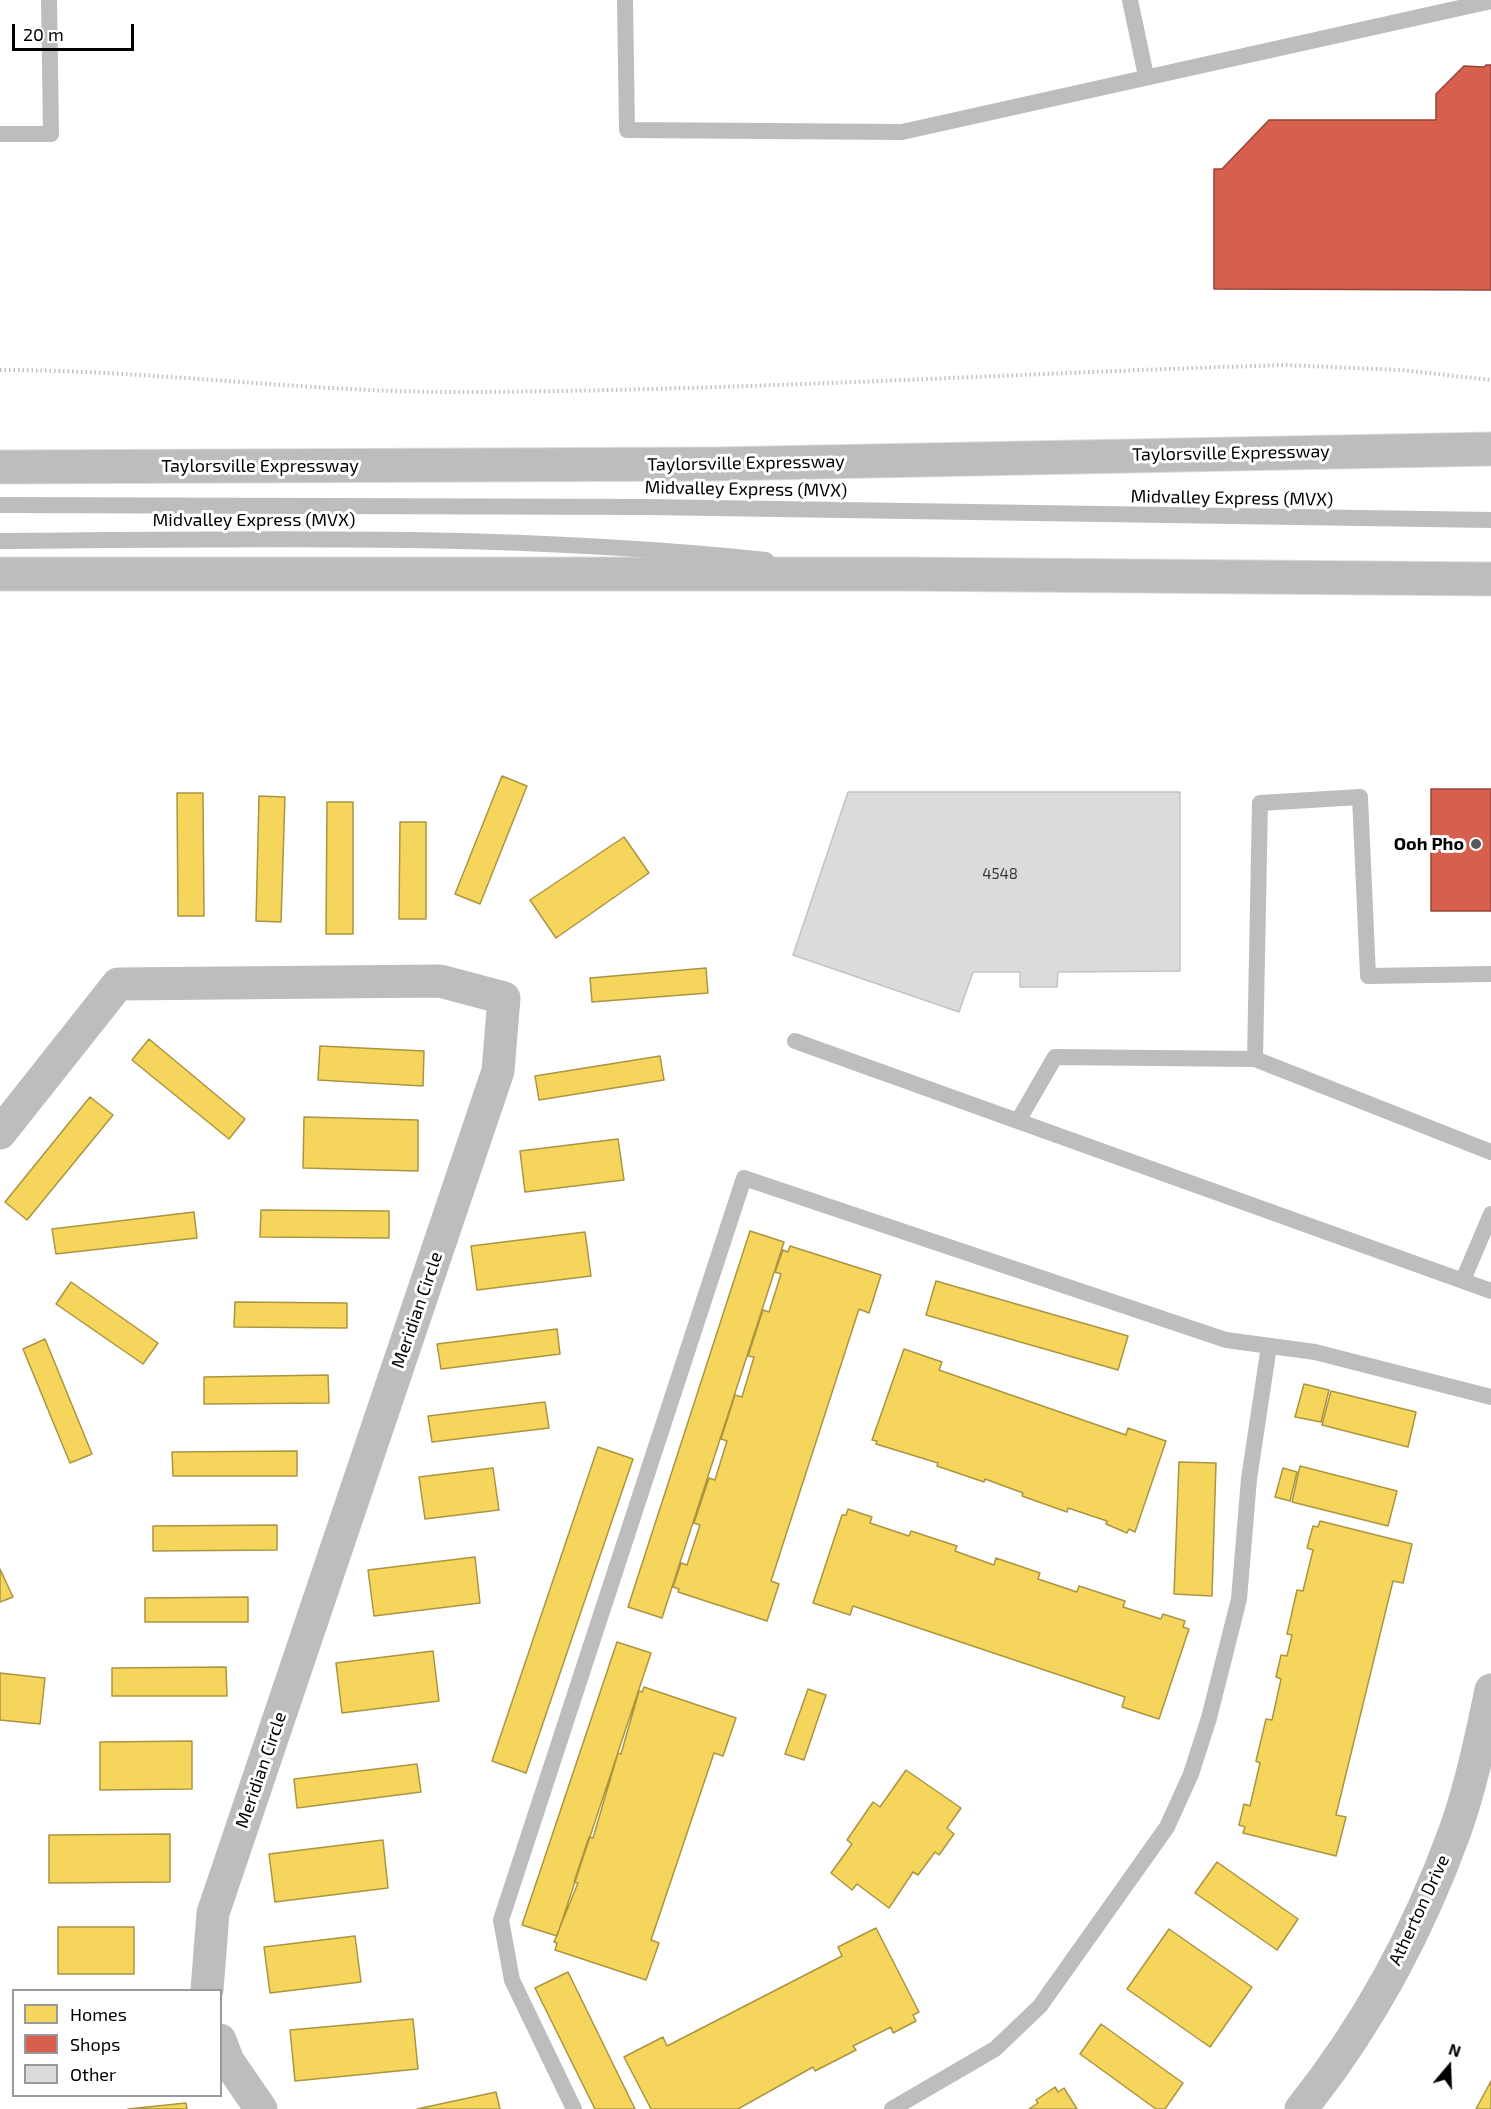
<!DOCTYPE html>
<style>
body{margin:0}
#map{position:relative;width:1491px;height:2109px;overflow:hidden;background:#fff;font-family:"Exo 2",sans-serif}
canvas{display:block}
.legend{position:absolute;left:12px;top:1989px;width:210px;height:108px;box-sizing:border-box;background:#fff;border:2px solid #999;margin:0;padding:8px 10px;list-style:none;font-size:18px;color:#000}
.legend li{display:flex;align-items:center;gap:12px;height:30px}
.legend b{width:30px;border:2px solid #999}
.north{position:absolute;left:1419px;top:2037px;width:60px;height:60px;-webkit-text-stroke:4px #fff;paint-order:stroke;rotate:19deg;font-size:16px;font-weight:700;line-height:24px;text-align:center;color:#000}
.north::after{content:'';display:block;margin:auto;width:21px;height:27px;background:#000;clip-path:polygon(50% 0,100% 100%,50% 72%,0 100%)}
.scale{position:absolute;left:12px;top:24px;width:122px;height:27px;box-sizing:border-box;border:3px solid #000;border-top:0;padding-left:8px;font-size:18px;line-height:21px;white-space:nowrap;color:#000;-webkit-text-stroke:4px #fff;paint-order:stroke}
</style>
<div id="map">
<canvas width="1491" height="2109"></canvas>
<ul class="legend">
<li><b style="height:16px;background:#f6d55c"></b>Homes</li>
<li><b style="height:16px;background:#d6604d"></b>Shops</li>
<li><b style="height:16px;background:#dbdbdb"></b>Other</li>
</ul>
<div class="north">N</div>
<div class="scale">20 m</div>
</div>
<script>
const ctx = document.querySelector('canvas').getContext('2d');
ctx.lineJoin = 'round';
function fill(path, color) { ctx.fillStyle = color; ctx.fill(path, 'evenodd'); }
function stroke(path, color, width, dash) { ctx.strokeStyle = color; ctx.lineWidth = width; ctx.lineCap = dash ? 'butt' : 'round'; ctx.setLineDash(dash || []); ctx.stroke(path); }
function drawText(font, color, halo, rows, align = 'center') {
  ctx.font = font + ' "Exo 2",sans-serif'; ctx.lineWidth = 6; ctx.setLineDash([]); ctx.textBaseline = 'middle'; ctx.strokeStyle = halo; ctx.fillStyle = color; for (const [text, x, y, turn = 0] of rows) {
    ctx.save(); ctx.translate(x, y); ctx.rotate((+turn || 0) * Math.PI / 180); ctx.textAlign = isNaN(turn) ? turn : align; if (halo) ctx.strokeText(text, 0, 0); ctx.fillText(text, 0, 0); ctx.restore();
  }
}
const homes = new Path2D(`
 M502 776 527 786 480 904 455 894Z
 M177 793H203L204 916H178Z
 M259 796 285 797 281 922 256 921Z
 M327 802H353V934H326Z
 M400 822H426V919H399Z
 M624 837 649 873 556 938 530 900Z
 M706 968 708 993 592 1002 590 978Z
 M149 1039 245 1119 229 1139 132 1060Z
 M320 1046 424 1051 423 1086 318 1080Z
 M660 1056 664 1080 539 1100 535 1076Z
 M90 1097 113 1115 27 1220 5 1202Z
 M304 1117 418 1120V1171L303 1168Z
 M618 1139 624 1180 525 1192 520 1151Z
 M261 1210 389 1211V1238L260 1237Z
 M194 1212 197 1238 56 1254 52 1229Z
 M750 1231 784 1242 662 1618 628 1607Z
 M585 1232 591 1276 477 1290 471 1246Z
 M790 1246 881 1275 869 1313 859 1309 771 1581 779 1584 767 1621 678 1592 679 1589 673 1587 681 1563 687 1565 700 1525 694 1523 709 1478 715 1480 727 1441 721 1439 735 1395 742 1397 754 1357 748 1356 763 1310 769 1312 781 1274 775 1272 783 1250 788 1252Z
 M936 1281 1128 1336 1118 1370 926 1315Z
 M71 1282 158 1343 143 1364 56 1304Z
 M235 1302 347 1303V1328L234 1327Z
 M557 1329 560 1354 441 1369 437 1344Z
 M45 1339 92 1454 70 1463 23 1349Z
 M904 1349 942 1362 939 1370 1126 1435 1128 1428 1166 1441 1135 1532 1129 1529 1127 1533 1106 1524 1107 1521 1068 1508 1067 1512 1022 1496 1023 1493 985 1479 984 1482 937 1466 938 1463 876 1444 877 1441 872 1440Z
 M328 1375 329 1403 204 1404V1377Z
 M1304 1384 1329 1390 1321 1422 1295 1417Z
 M1331 1391 1416 1412 1408 1447 1322 1425Z
 M545 1402 549 1428 432 1442 428 1416Z
 M598 1447 633 1459 526 1773 492 1761Z
 M297 1451V1476H173L172 1452Z
 M1179 1462 1216 1463 1212 1596 1174 1594Z
 M1300 1466 1397 1491 1388 1526 1292 1502Z
 M493 1468 499 1510 425 1519 419 1477Z
 M1283 1468 1297 1472 1290 1501 1275 1497Z
 M848 1509 872 1517 870 1523 909 1536 911 1531 957 1546 955 1551 994 1565 996 1558 1040 1573 1038 1579 1077 1592 1079 1586 1125 1601 1123 1607 1161 1619 1163 1614 1185 1621 1183 1627 1189 1629 1159 1719 1122 1707 1125 1697 853 1606 850 1615 813 1603 842 1515H846Z
 M1320 1521 1412 1544 1403 1583 1393 1581 1336 1815 1346 1817 1336 1856 1243 1833 1245 1827 1239 1825 1244 1804 1250 1806 1260 1763 1256 1761 1266 1719 1272 1720 1281 1679 1276 1677 1281 1655 1287 1656 1292 1635 1287 1634 1297 1590 1303 1591 1313 1550 1307 1548 1313 1526 1318 1527Z
 M277 1525V1550L153 1551V1526Z
 M475 1557 480 1603 374 1616 368 1570Z
 M0 1569 13 1597 0 1602Z
 M248 1597V1622H145V1598Z
 M617 1642 651 1653 557 1936 522 1925Z
 M433 1651 439 1701 342 1713 336 1663Z
 M226 1667 227 1696H112V1668Z
 M0 1673 45 1678 40 1724 0 1720Z
 M644 1687 736 1718 723 1756 714 1753 651 1940 659 1943 646 1980 555 1950 557 1943 554 1942 578 1883 574 1882 589 1837 593 1838 618 1753 621 1754 639 1691 642 1692Z
 M808 1689 826 1695 804 1760 785 1754Z
 M192 1741V1789L100 1790V1742Z
 M417 1764 421 1792 297 1808 294 1779Z
 M906 1770 961 1808 947 1828 954 1834 939 1855 935 1852 918 1875 913 1872 889 1908 857 1884 852 1890 831 1873 852 1844 847 1840 873 1802 880 1807Z
 M170 1834V1882L49 1883V1835Z
 M383 1840 388 1888 275 1902 269 1854Z
 M1217 1862 1298 1919 1277 1950 1195 1893Z
 M58 1927H134V1974H58Z
 M876 1928 919 2012 913 2015 916 2021 893 2033 891 2027 853 2046 856 2050 815 2071 813 2067 738 2109H651L624 2057 663 2037 667 2046 842 1956 838 1947Z
 M1169 1929 1252 1987 1210 2047 1127 1989Z
 M355 1936 361 1982 270 1993 264 1947Z
 M568 1972 635 2109H595L535 1988Z
 M413 2019 418 2069 295 2081 290 2030Z
 M1101 2024 1183 2083 1165 2109H1156L1080 2054Z
 M1491 2081V2109H1476Z
 M1055 2087 1058 2092 1064 2088 1077 2109H1029L1038 2103 1036 2100Z
 M496 2092 500 2109H417Z
 M186 2103 187 2109H128Z`);
const shops = new Path2D(`
 M1486 65H1491V290L1214 289V169H1222L1269 120H1436V94L1464 66 1484 67Z
 M1431 789H1491V911H1431Z`);
const building = new Path2D(`
 M848 792H1180V971L1058 972 1057 987H1020V972H973L959 1012 793 955Z`);
const path = new Path2D(`
 M0 370C155 370 310 393 465 392 739 391 1013 373 1286 365L1401 370 1491 380`);
const service = new Path2D(`
 M625 0 627 130 902 132 1491 1
 M1130 0 1146 76
 M0 134H51L49 0
 M0 505 647 507 1491 520
 M0 541C255 539 512 533 766 560
 M1491 974 1368 976 1360 797 1260 803 1255 1059 1491 1152
 M795 1041 1491 1291
 M1018 1121 1055 1057 1255 1059
 M1463 1280 1491 1214
 M574 2109 512 1980 501 1920 744 1178 1226 1340 1315 1352 1491 1397
 M892 2109 995 2049 1040 2006 1167 1827 1191 1774 1209 1718 1239 1599 1249 1479 1269 1346`);
const minor = new Path2D(`
 M0 1133 118 984 440 981 504 998 498 1071 213 1913 207 1990
 M220 2040 228 2061 261 2109`);
const tertiary = new Path2D(`
 M1301 2109C1367 2027 1419 1930 1455 1831 1471 1786 1481 1738 1491 1690`);
const primary = new Path2D(`
 M0 467 716 464 1491 449
 M0 574H902L1491 579`);
const markers = [
 [1476,844,6,"#595959"]
];
const numberNames = [
 ["4548",1000,874]
];
const streetNames = [
 ["Taylorsville Expressway",1231,453,-1],
 ["Taylorsville Expressway",746,463,-1],
 ["Taylorsville Expressway",260,466],
 ["Midvalley Express (MVX)",746,489,1],
 ["Midvalley Express (MVX)",1232,498,1],
 ["Midvalley Express (MVX)",254,520],
 ["Meridian Circle",417,1310,-71],
 ["Meridian Circle",261,1770,-71],
 ["Atherton Drive",1419,1910,-65]
];
const poiNames = [
 ["Ooh Pho",1464,844]
];
fill(homes, '#f6d55c');
stroke(homes, '#ac9540', 1.5);
fill(shops, '#d6604d');
stroke(shops, '#964336', 1.5);
fill(building, '#dbdbdb');
stroke(building, '#c3c3c3', 1.5);
stroke(primary, '#dbdbdb', 35);
stroke(path, '#c2c2c2', 4, [1.5, 3]);
stroke(service, '#bdbdbd', 16);
stroke(minor, '#bdbdbd', 33);
stroke(tertiary, '#bdbdbd', 33);
stroke(primary, '#bdbdbd', 33);
for (const [x, y, r, color] of markers) { const dot = new Path2D(); dot.arc(x, y, r, 0, 2 * Math.PI); ctx.fillStyle = color; ctx.fill(dot); stroke(dot, '#fff', 2); }
drawText('15px', '#373737', null, numberNames);
drawText('18px', '#000', '#fff', streetNames);
drawText('bold 18px', '#000', '#fff', poiNames, 'right');
</script>
